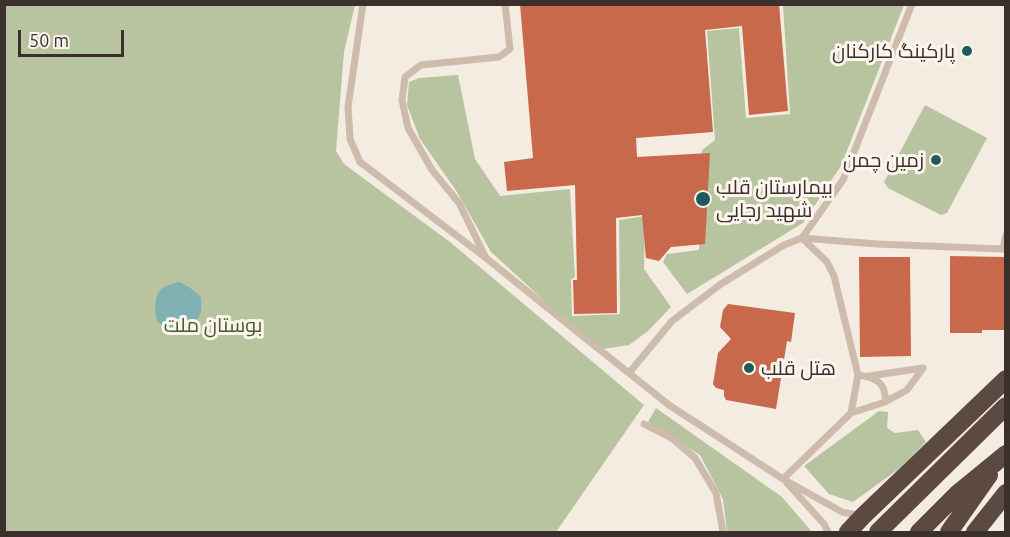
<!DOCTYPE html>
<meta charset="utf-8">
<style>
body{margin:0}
#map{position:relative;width:1010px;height:537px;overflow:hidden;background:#f4ebe1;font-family:Ubuntu,sans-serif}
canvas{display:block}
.frame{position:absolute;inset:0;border:6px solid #3b302b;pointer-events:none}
.scale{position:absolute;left:18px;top:30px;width:106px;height:27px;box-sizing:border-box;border:3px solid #3b302b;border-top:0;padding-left:8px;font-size:18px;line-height:21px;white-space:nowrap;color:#3b302b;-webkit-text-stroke:4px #fbf5ee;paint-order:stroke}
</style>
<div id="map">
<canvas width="1010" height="537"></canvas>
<div class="frame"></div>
<div class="scale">50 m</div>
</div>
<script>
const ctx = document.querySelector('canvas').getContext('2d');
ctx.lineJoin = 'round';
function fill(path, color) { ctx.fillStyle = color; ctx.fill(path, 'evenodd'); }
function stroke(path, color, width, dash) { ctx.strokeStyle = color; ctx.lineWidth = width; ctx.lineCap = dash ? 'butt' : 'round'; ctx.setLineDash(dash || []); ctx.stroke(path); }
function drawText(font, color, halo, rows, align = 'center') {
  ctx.font = font + ' Ubuntu,Cairo,sans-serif'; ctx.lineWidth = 6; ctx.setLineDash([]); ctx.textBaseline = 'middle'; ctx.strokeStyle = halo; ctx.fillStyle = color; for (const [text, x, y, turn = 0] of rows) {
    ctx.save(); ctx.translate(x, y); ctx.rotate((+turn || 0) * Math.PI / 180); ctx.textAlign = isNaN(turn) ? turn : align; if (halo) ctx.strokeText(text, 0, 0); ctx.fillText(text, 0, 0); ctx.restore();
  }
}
const green = new Path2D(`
 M4 5H355L344 52 336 151 344 164 450 242 644 405 556 532H5Z
 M783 5H904L841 166 803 223 687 294 663 262 667 254 699 250 702 150 715 140 707 31 739 28 746 118 790 114Z
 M458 75 475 159 500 196 570 189 575 277 571 280 572 316 620 314 619 220 645 216 644 269 671 307 648 331 629 345 603 349 574 328 491 252 457 192 420 139 407 105 409 82 419 78Z
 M925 105 987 138 947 213 941 215 888 188 884 182Z
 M656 408 782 497 812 532H727L723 499 700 455 648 422Z
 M879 411 888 412 887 428 895 433 918 430 926 442 900 468 853 502 829 494 804 466Z`);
const water = new Path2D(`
 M179 282 189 287 201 297C201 301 202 308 201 311 200 319 189 329 182 330 174 332 161 327 157 320 155 314 155 307 156 301 157 288 167 285 179 282Z`);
const building = new Path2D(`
 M520 4H779L788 111 749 115 742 26 705 30 713 132 636 138 637 157 710 153 705 244 671 247 659 261 646 258 642 215 616 218 617 313 574 314 573 280H577L575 185 507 191 504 162 533 158Z
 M950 256 1005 257V330H982V333H950Z
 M859 257H910L911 356 860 357Z
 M728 304 795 313 791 342 787 341 776 409 726 400 724 396V390L716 388 713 384 718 353 731 339 720 327 723 310Z`);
const lane = new Path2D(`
 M363 4 348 107 350 139 360 162 486 258 580 334 669 405 783 479 851 413
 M485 256 459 203 432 170 408 128 402 100 405 77 421 65 499 57 510 49 505 4
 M629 373 672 321 721 284 784 245 802 238 877 244 1003 249 1006 235
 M858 375 834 276 827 262 802 238 843 180 912 4
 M858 375C875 377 887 383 885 402L851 413Z
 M869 376 923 368 907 390 885 402
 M644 424 673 439 695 458 716 493 723 532
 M783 479 842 512 861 516
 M787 483 824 524 828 532`);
const highway = new Path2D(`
 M848 532 863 516 1006 379
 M878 532 1006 406
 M919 532 957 494 1006 454
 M949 532 989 475
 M975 532 1006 493`);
const markers = [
 [967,51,6,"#1f5a5e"],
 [936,160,6,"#1f5a5e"],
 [703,199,8,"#1f5a5e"],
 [749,368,6,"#1f5a5e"]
];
const poiNames = [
 ["پارکینگ کارکنان",955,51],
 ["زمین چمن",924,160],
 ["بیمارستان قلب",716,187,"left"],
 ["شهید رجایی",716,210,"left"],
 ["هتل قلب",761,368,"left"]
];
const parkNames = [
 ["بوستان ملت",213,325]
];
fill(green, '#b8c4a0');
fill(water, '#7fb0b2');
fill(building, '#c8694b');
stroke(lane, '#cdbbac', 7);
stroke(highway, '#5c4a42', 18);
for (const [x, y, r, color] of markers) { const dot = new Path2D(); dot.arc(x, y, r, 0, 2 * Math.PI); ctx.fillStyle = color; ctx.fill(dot); stroke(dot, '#fbf5ee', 2); }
drawText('20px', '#3b302b', '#fbf5ee', poiNames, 'right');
drawText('20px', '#4a5a2e', '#fbf5ee', parkNames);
</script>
